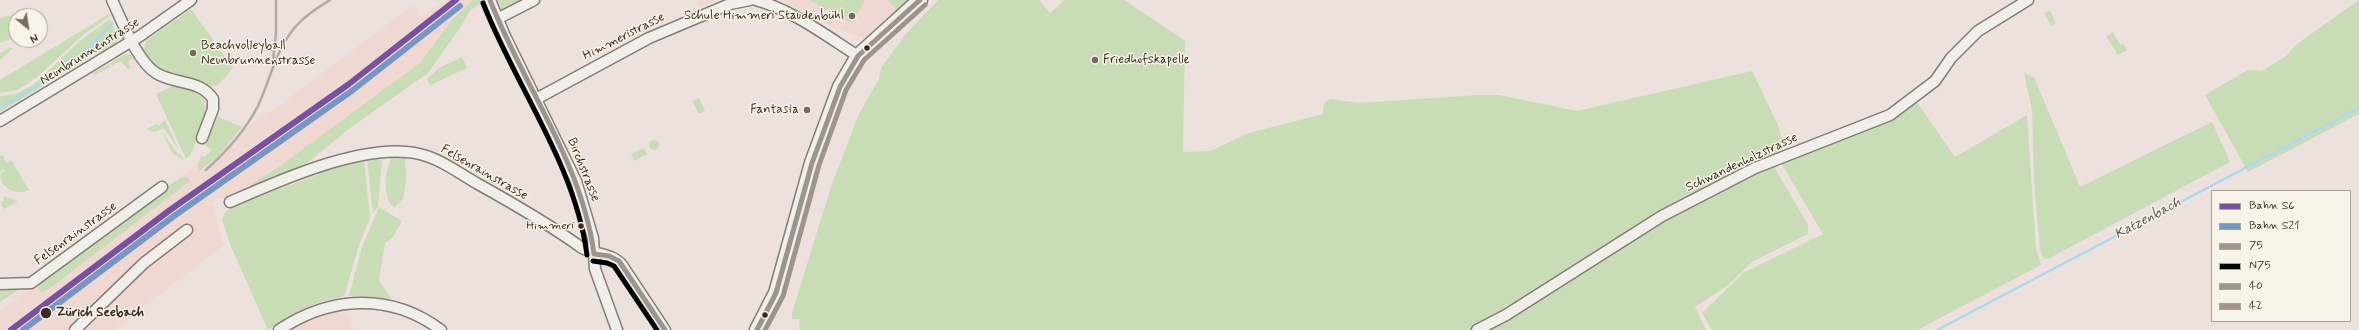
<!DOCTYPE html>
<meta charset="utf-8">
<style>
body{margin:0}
#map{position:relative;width:2359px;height:330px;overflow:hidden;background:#ece1dc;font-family:Mynerve,sans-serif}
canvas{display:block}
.legend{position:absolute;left:2211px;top:190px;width:140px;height:132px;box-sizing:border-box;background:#f7f3e8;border:1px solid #aca397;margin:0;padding:5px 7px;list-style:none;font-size:12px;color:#3b2a1e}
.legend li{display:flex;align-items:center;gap:8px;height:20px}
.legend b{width:20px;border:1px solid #aca397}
.north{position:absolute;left:8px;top:8px;width:40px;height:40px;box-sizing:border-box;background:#f7f3e8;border:1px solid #aca397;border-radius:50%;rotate:150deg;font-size:11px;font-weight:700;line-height:16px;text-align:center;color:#3b2a1e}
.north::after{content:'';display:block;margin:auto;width:14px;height:18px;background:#796a60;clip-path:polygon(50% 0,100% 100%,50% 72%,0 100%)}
</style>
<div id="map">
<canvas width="2359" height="330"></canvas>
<ul class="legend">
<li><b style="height:5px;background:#7751a1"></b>Bahn S6</li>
<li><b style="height:5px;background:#7696c4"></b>Bahn S21</li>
<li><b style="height:5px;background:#9d948e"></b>75</li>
<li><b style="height:5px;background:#000"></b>N75</li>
<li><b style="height:5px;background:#9d948e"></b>40</li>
<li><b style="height:5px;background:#9d948e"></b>42</li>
</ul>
<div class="north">N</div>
</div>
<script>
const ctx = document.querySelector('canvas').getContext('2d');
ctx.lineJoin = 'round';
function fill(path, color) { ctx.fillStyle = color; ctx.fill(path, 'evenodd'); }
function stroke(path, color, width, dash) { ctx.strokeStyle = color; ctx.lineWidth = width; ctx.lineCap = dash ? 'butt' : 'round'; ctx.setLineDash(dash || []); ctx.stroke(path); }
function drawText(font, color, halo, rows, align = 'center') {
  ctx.font = font + ' Mynerve,sans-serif'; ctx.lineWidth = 3; ctx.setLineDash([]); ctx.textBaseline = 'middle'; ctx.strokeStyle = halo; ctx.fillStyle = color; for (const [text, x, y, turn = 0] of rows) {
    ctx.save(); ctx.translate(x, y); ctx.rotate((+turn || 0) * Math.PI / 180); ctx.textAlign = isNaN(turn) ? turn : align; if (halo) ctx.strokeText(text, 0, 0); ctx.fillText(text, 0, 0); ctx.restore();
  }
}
const built = new Path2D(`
 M445 0H490L471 11 428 73 350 128 296 172 229 199H219L212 204 224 245 114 330H0V311L195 166 269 111 271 112 412 6 421 17Z
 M696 0H715L699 7Z
 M784 0H909L869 37 865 39 830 26Z
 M334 311 348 317 354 330H290L309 319Z`);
const green = new Path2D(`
 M473 0H485L470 10 460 28 428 73 350 128 296 172 252 188 251 184 273 171 420 63 452 20Z
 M497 0H526L503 12Z
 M809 0H865L852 23Z
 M888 0H909L897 11Z
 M938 0H1039L1050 13 1064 0H1124L1185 41 1183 152 1210 151 1249 133 1323 114 1324 103 1330 99 1359 103 1479 95H1499L1577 111 1752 71 1778 125 1783 143 1773 165 1808 225V234L1752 262 1728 285 1695 307 1706 330H799L800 319H792V313L832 184 859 114 879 79 881 68 906 34Z
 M2359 0V114L2248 172 2205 95 2248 70 2262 71 2286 56 2297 44Z
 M191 9 233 68 219 84 210 87C182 79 157 76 143 49L145 48 146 41Z
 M2049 11 2051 12 2056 23 2052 26 2044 14Z
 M18 14 27 16H16V37L0 43V18Z
 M109 14 110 16 83 35 35 79 32 78 33 80 17 90 0 93V80Z
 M110 19 116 32 91 56 0 112V96L16 94 33 85 80 41Z
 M2113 32 2120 45 2123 44 2127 50 2118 55 2106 36Z
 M117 36 116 46 95 59 94 58Z
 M11 47 12 49 0 60V53Z
 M126 54 132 55 134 58 128 62 131 67 128 69 121 61 112 66 110 63Z
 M462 57 467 68 430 85 427 79 439 68Z
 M109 64 111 67 94 75 93 73Z
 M2024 73 2034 77 2080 187 2212 122 2230 162 2048 259 2043 258 2040 249 2034 181 2032 110Z
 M177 84C213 95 210 106 197 137 195 143 192 155 186 159L156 94Z
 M699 98 705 111 699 114 692 101Z
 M1916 101 1955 157 2027 115 2036 249 2041 265 1917 330H1712L1702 313 1743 273 1823 234 1781 163 1893 119Z
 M218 117 242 127 217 157 199 171 198 165 201 156 204 157 212 150 205 145Z
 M165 120 179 150 164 128 154 132 146 129 157 124 158 126Z
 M162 132 178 154H180L184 160 173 154Z
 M649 145a5 5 0 1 1 10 0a5 5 0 1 1-10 0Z
 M644 148 647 154 634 161 631 154Z
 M3 155 6 163 11 160 29 190C17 196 0 188 0 174L5 171 4 169 0 171V156Z
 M393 156 405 157C406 171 407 184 403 198 402 201 396 204 395 208 381 199 385 167 393 156Z
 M377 158 382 161 378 206 373 214 367 159Z
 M364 160 370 218 359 245 345 294C340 300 328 299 321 302 302 308 285 319 268 330L230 244 222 219 225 212 237 205 320 174V172Z
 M187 177 190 181 54 285 42 293 36 285 180 178Z
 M4 196 17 201V202L4 209 0 202 3 201Z
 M379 207 402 221 392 238 385 243 379 280 391 298 349 296 362 247Z
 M0 289H18V290L0 302Z`);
const stream = new Path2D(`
 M0 107 37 87 69 61 82 55 112 23
 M1937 330 2359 108`);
const street = new Path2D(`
 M112 0C122 21 137 61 156 73 175 85 200 79 213 99V109L202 138
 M490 0 504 34 576 181 593 238 595 269 617 330
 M756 0C794 11 825 35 858 56
 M497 19 534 0
 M536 99 649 38 730 4 750 0
 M0 121 140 36 191 0
 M230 202C278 181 354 147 407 152 435 154 455 171 478 184 514 204 549 224 582 248 596 255 612 253 622 265L665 330
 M0 284 31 283 162 187
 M75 330 144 263 187 230
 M279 330C330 296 390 292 441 330
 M1477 330 1506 315 1662 216 1755 168 1890 115 1935 81 1951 58 1978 31 2028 0`);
const secondary = new Path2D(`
 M757 330 776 293 812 163 840 87 858 56 920 0`);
const rail = new Path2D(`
 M273 61 276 33V0
 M206 170C227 151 245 131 258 106 271 78 276 47 298 24 307 14 319 7 330 0`);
const bus1 = new Path2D(`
 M490 0C523 85 582 162 594 254
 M594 254 609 256 619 261 665 330`);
const bus2 = new Path2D(`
 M483 3C516 87 575 164 587 255
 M593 261 607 263 614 266 657 330`);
const bus3 = new Path2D(`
 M757 330 776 293 812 163 840 87 858 56 920 0`);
const bus4 = new Path2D(`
 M765 330 783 296 819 165 846 90 864 60 925 5`);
const rail1 = new Path2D(`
 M11 330 170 210 349 84 456 0`);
const rail2 = new Path2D(`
 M23 330 174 216 353 90 460 6`);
const markers = [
 [852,16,4,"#796a60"],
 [867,48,3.5,"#3b2a1e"],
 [193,53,4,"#796a60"],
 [1095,60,4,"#796a60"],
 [807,110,4,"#796a60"],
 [581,226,3.5,"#3b2a1e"],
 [46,313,6,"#3b2a1e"],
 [765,315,3.5,"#3b2a1e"]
];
const busNames = [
 ["Himmeri",574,226]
];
const poiNames = [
 ["Schule Himmeri Staudenbühl",844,16],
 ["Beachvolleyball",201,46,"left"],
 ["Neunbrunnenstrasse",201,61,"left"],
 ["Friedhofskapelle",1103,60,"left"],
 ["Fantasia",799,110]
];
const streetNames = [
 ["Himmeristrasse",624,37,-27],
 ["Neunbrunnenstrasse",90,52,-32],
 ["Schwandenholzstrasse",1742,163,-25],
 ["Birchstrasse",583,170,68],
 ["Felsenrainstrasse",484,173,30],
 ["Felsenrainstrasse",76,234,-36]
];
const stopNames = [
 ["Zürich Seebach",56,313]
];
const waterNames = [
 ["Katzenbach",2148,219,-28]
];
fill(built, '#efd8d1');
fill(green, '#c8dcb6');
stroke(stream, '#add9ed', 2.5);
stroke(street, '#867d78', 13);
stroke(secondary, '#867d78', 17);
stroke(street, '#f1efea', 10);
stroke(secondary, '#f1efea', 14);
stroke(rail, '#b0aba7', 2.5);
stroke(bus1, '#9d948e', 5);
stroke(bus2, '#000', 5);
stroke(bus3, '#9d948e', 5);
stroke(bus4, '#9d948e', 5);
stroke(rail1, '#7751a1', 6);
stroke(rail2, '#7696c4', 6);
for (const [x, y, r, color] of markers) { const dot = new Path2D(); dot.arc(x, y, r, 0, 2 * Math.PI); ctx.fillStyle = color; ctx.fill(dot); stroke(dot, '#f7f3e8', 1.5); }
drawText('12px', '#3b2a1e', '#f7f3e8', busNames, 'right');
drawText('13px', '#3b2a1e', '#f7f3e8', poiNames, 'right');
drawText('13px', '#3b2a1e', '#f7f3e8', streetNames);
drawText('bold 13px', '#3b2a1e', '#f7f3e8', stopNames, 'left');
drawText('italic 14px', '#515554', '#f7f3e8', waterNames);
</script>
